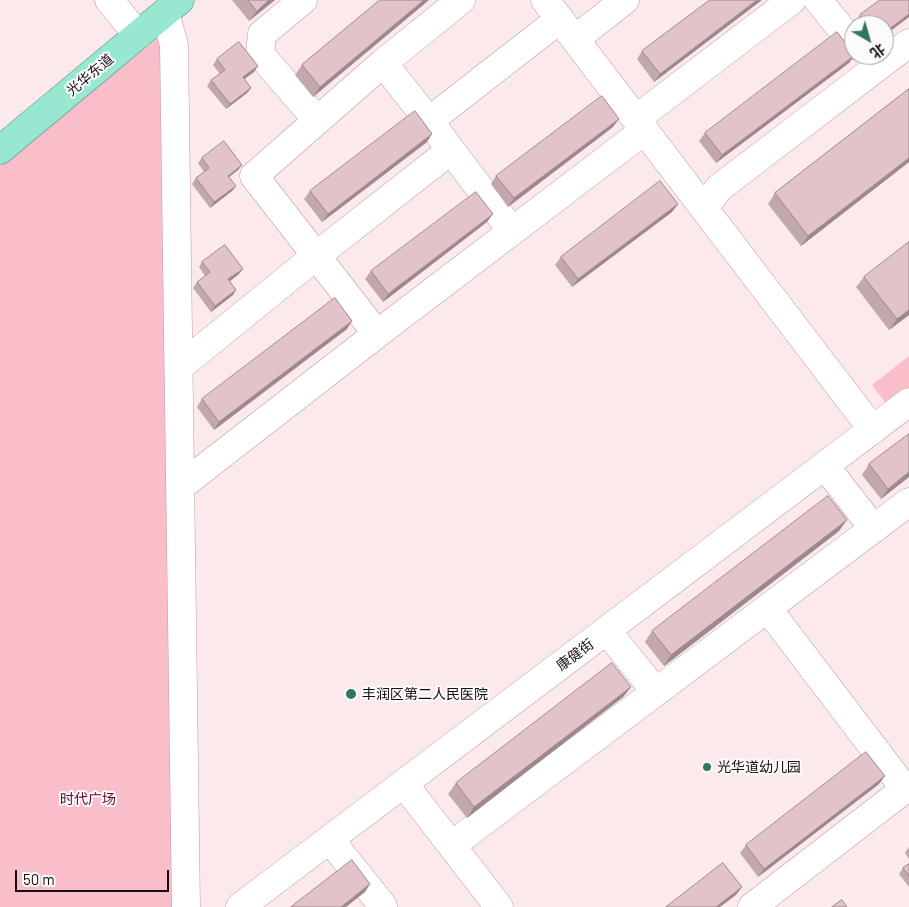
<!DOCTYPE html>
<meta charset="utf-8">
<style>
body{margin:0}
#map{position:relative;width:909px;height:907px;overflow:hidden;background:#fbe9ec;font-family:Barlow,"Noto Sans SC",sans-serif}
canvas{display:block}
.north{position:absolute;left:844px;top:15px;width:50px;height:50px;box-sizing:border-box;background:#fbfbfb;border:1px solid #9f9c9c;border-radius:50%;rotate:142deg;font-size:14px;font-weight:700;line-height:20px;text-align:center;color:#160d0e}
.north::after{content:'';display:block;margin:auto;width:18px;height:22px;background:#337361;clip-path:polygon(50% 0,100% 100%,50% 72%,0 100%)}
.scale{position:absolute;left:15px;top:870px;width:154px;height:22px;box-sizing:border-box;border:2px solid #160d0e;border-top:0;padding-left:6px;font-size:15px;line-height:18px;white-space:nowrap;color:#160d0e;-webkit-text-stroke:4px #fbfbfb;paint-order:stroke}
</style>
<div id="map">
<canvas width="909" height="907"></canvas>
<div class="north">北</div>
<div class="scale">50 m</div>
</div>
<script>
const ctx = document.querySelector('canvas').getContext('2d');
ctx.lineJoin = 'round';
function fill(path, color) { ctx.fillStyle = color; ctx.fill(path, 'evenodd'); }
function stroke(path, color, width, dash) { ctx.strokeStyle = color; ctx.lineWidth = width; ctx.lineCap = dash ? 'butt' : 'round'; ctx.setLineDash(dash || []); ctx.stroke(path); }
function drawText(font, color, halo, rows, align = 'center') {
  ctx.font = font + ' Barlow,"Noto Sans SC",sans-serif'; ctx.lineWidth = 4; ctx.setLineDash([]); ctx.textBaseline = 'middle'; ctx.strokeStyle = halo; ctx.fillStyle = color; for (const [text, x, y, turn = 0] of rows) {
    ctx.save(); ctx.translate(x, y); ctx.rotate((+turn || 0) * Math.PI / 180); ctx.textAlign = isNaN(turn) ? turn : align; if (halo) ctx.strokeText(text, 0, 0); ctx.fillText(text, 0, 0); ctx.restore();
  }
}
const green = new Path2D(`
 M165 33 178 907H0V166L11 155Z
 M909 356V396L891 410 872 385Z`);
const minor = new Path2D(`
 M109 0 138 35
 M303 0 262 34 260 54 317 120
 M545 0 873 430
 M818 0 854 45
 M165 13 174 45 186 907
 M575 39 625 0
 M383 63 429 121 512 231
 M636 119 792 0
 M429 121 560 19
 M704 208 719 188 909 43
 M377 334 254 176 383 63 461 0
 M179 367 316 256 451 150
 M825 466 874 529
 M180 487 377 334 645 130
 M607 631 656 692
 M404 784 499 907
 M330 840 383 906 382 907
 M452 845 909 502
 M240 907 909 402
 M752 907 905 789 768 609`);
const major = new Path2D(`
 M0 150 180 0`);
const wall = new Path2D(`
 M232 0H275L249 21Z
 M429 0 313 97 295 75 302 65Z
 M762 0 654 82 637 59 642 51Z
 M860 15 884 25H856L854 23Z
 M217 59 254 72 244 79 251 88 247 93 226 109 207 86 211 80 220 74 213 65Z
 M849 63 716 163 699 141 705 133Z
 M909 89V162L801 246 768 204 775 193Z
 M613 127 508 207 491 184 496 176Z
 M427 142 322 222 304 199 310 191Z
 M202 158 242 165 238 170 229 177 236 186 232 191 210 208 192 184 196 178 204 172 198 163Z
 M678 204 672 212 572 287 555 265 561 257Z
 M487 222 383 302 365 279 371 271Z
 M202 262 239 274 230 281 233 295 211 312 193 288 197 282 205 276 199 267Z
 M864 277 909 315 889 330 856 287Z
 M347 329 214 430 197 407 202 399Z
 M869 464 909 477 881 499 862 475Z
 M839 531 664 666 645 642 652 631Z
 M631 687 623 697 467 818 448 794 456 783Z
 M879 784 758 877 740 853 746 845Z
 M909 847V859L905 853Z
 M909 864V887L899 874 903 868Z`);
const shadedWall = new Path2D(`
 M269 0H275L249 21 257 11Z
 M424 0H429L313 97 320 87Z
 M757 0H762L654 82 660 74Z
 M909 14V17L884 36V33Z
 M855 55 849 63 716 163 722 155Z
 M258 66 254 72 239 83 243 77Z
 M251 88 247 93 226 109 230 104Z
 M619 119 613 127 508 207 514 198Z
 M432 134 427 142 322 222 328 214Z
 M909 158V162L801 246 808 236Z
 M242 165 238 170 224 181 228 176Z
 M236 186 232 191 210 208 214 202Z
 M678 204 672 212 572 287 578 279Z
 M493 214 487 222 383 302 388 294Z
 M243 269 239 274 225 285 228 279Z
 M236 290 233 295 211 312 215 306Z
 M909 310V315L889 330 897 319Z
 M352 321 347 329 214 430 219 422Z
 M909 472V477L881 499 888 489Z
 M847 520 839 531 664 666 671 655Z
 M631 687 623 697 467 818 474 807Z
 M885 776 879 784 758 877 764 869Z
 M370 884 365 892 346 907H341Z
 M742 887 736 895 720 907H716Z`);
const building = new Path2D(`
 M248 0H269L257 11Z
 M380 0H424L320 87 302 65Z
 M710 0H757L660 74 642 51Z
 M880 0H909V14L884 33V25H867L860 15Z
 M837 32 855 55 722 155 705 133Z
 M239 42 258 66 243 77 251 88 230 104 211 80 225 70 217 59Z
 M909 89V158L808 236 775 193Z
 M602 96 619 119 514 198 496 176Z
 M415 111 432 134 328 214 310 191Z
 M224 141 242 165 228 176 236 186 214 202 196 178 209 168 202 158Z
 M660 181 678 204 578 279 561 257Z
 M476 192 493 214 388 294 371 271Z
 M909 242V310L897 319 864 277Z
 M225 245 243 269 228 279 236 290 215 306 197 282 210 272 202 262Z
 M335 298 352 321 219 422 202 399Z
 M909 434V472L888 489 869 464Z
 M828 496 847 520 671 655 652 631Z
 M612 663 631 687 474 807 456 783Z
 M866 752 885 776 764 869 746 845Z
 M352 860 370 884 341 907H291Z
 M723 863 742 887 716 907H666Z
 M909 864V876L903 868Z
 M842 900 847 907H832Z`);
const markers = [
 [351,694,6,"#337361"],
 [707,767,5,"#337361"]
];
const streetNames = [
 ["光华东道",90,75,-40],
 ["康健街",575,655,-37]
];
const poiNames = [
 ["丰润区第二人民医院",362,694],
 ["光华道幼儿园",717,767]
];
const parkNames = [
 ["时代广场",88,799]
];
fill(green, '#f9bec9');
stroke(minor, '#ba9da2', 29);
stroke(major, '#3d907a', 29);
stroke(minor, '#fff', 28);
stroke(major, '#97e7d2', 28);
fill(wall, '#c2a8ad');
fill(shadedWall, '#9e888d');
fill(building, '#e1c3c9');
stroke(building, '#9e888d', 1);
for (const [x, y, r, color] of markers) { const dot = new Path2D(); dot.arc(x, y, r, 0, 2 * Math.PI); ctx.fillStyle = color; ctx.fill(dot); stroke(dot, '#fbfbfb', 2); }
drawText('14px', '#160d0e', '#fbfbfb', streetNames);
drawText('14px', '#160d0e', '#fbfbfb', poiNames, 'left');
drawText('14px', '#6a022c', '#fbfbfb', parkNames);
</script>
